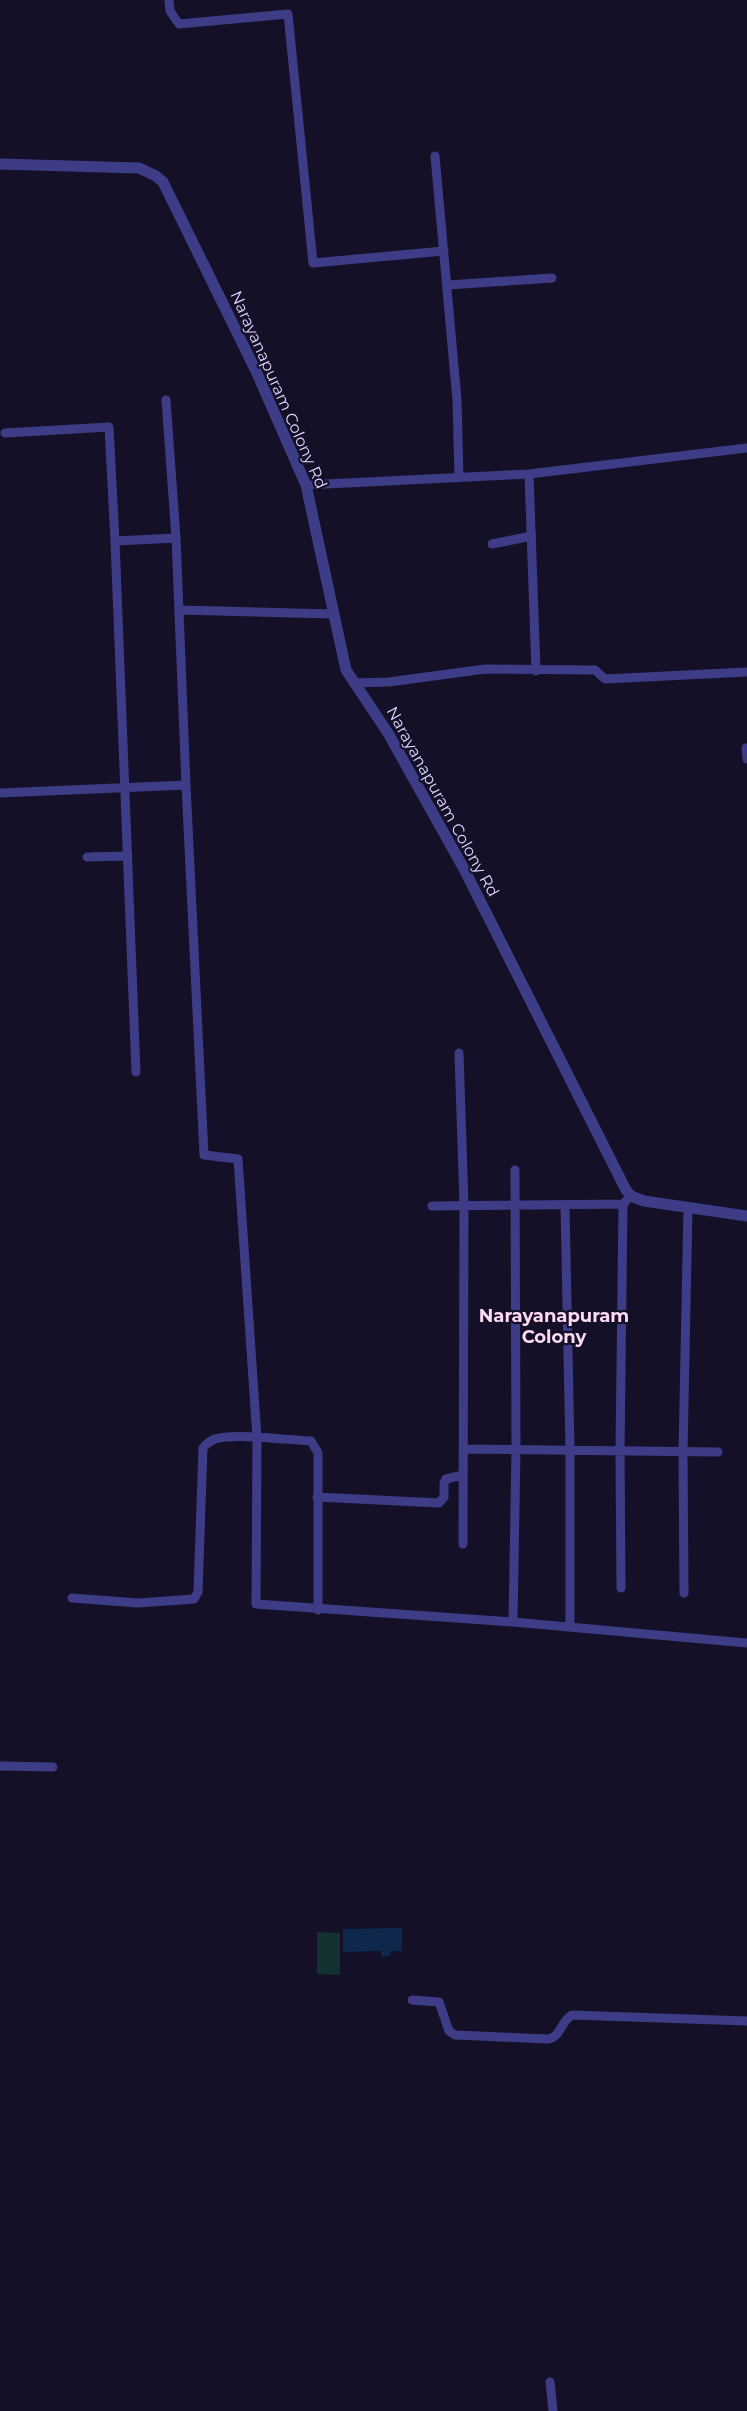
<!DOCTYPE html>
<style>
body{margin:0}
canvas{display:block;background:#141027}
</style>
<canvas width="747" height="2411"></canvas>
<script>
const ctx = document.querySelector('canvas').getContext('2d');
ctx.lineJoin = 'round';
function fill(path, color) { ctx.fillStyle = color; ctx.fill(path, 'evenodd'); }
function stroke(path, color, width, dash) { ctx.strokeStyle = color; ctx.lineWidth = width; ctx.lineCap = dash ? 'butt' : 'round'; ctx.setLineDash(dash || []); ctx.stroke(path); }
function drawText(font, color, halo, rows, align = 'center') {
  ctx.font = font + ' Montserrat,sans-serif'; ctx.lineWidth = 4.5; ctx.setLineDash([]); ctx.textBaseline = 'middle'; ctx.strokeStyle = halo; ctx.fillStyle = color; for (const [text, x, y, turn = 0] of rows) {
    ctx.save(); ctx.translate(x, y); ctx.rotate((+turn || 0) * Math.PI / 180); ctx.textAlign = isNaN(turn) ? turn : align; if (halo) ctx.strokeText(text, 0, 0); ctx.fillText(text, 0, 0); ctx.restore();
  }
}
const green = new Path2D(`
 M317 1932 340 1933V1975L317 1974Z`);
const water = new Path2D(`
 M402 1928V1951H391L390 1956 382 1957 381 1951 343 1952V1929Z`);
const minor = new Path2D(`
 M169 0 170 11 179 24 288 14 313 263 444 251
 M435 156 457 400 459 478
 M448 285 552 278
 M166 400 176 538 186 785
 M5 433 109 427 115 541
 M529 474 536 671
 M306 485 529 474 747 448
 M492 544 532 536
 M179 610 333 614
 M353 683 389 682 485 669 595 670 605 679 747 672
 M746 748 747 759
 M0 793 186 785 204 1155 238 1159 257 1438 256 1604 513 1622 747 1643
 M87 857 128 856
 M459 1053 464 1205 463 1544
 M136 1072 115 541 176 538
 M565 1205 570 1451V1627
 M432 1206 623 1204 626 1201
 M465 1449 718 1452
 M317 1497 439 1503 444 1497V1483L446 1479 463 1475
 M621 1588 620 1451 623 1204
 M684 1593 683 1452 688 1208
 M72 1598 138 1603 194 1599 198 1592 203 1448C206 1444 210 1441 215 1439 235 1433 288 1440 311 1441L318 1453V1610
 M513 1622 516 1449 515 1170
 M0 1766 53 1767
 M412 2000 439 2002 449 2031 455 2035 548 2039C561 2037 561 2021 572 2015L747 2021
 M550 2382 553 2411`);
const tertiary = new Path2D(`
 M0 164 139 168 156 176 163 182 256 371 306 485 346 670 388 733 464 869 626 1190 631 1196 644 1201 747 1216`);
const streetNames = [
 ["Narayanapuram Colony Rd",278,390,66],
 ["Narayanapuram Colony Rd",442,802,61]
];
const neighbourhoodNames = [
 ["Narayanapuram",554,1317],
 ["Colony",554,1338]
];
fill(green, '#133130');
fill(water, '#0f274c');
stroke(minor, '#3e3c86', 9);
stroke(tertiary, '#3e3c86', 11);
drawText('16px', '#dbd7fe', '#141027', streetNames);
drawText('bold 18px', '#fed9f2', '#141027', neighbourhoodNames);
</script>
